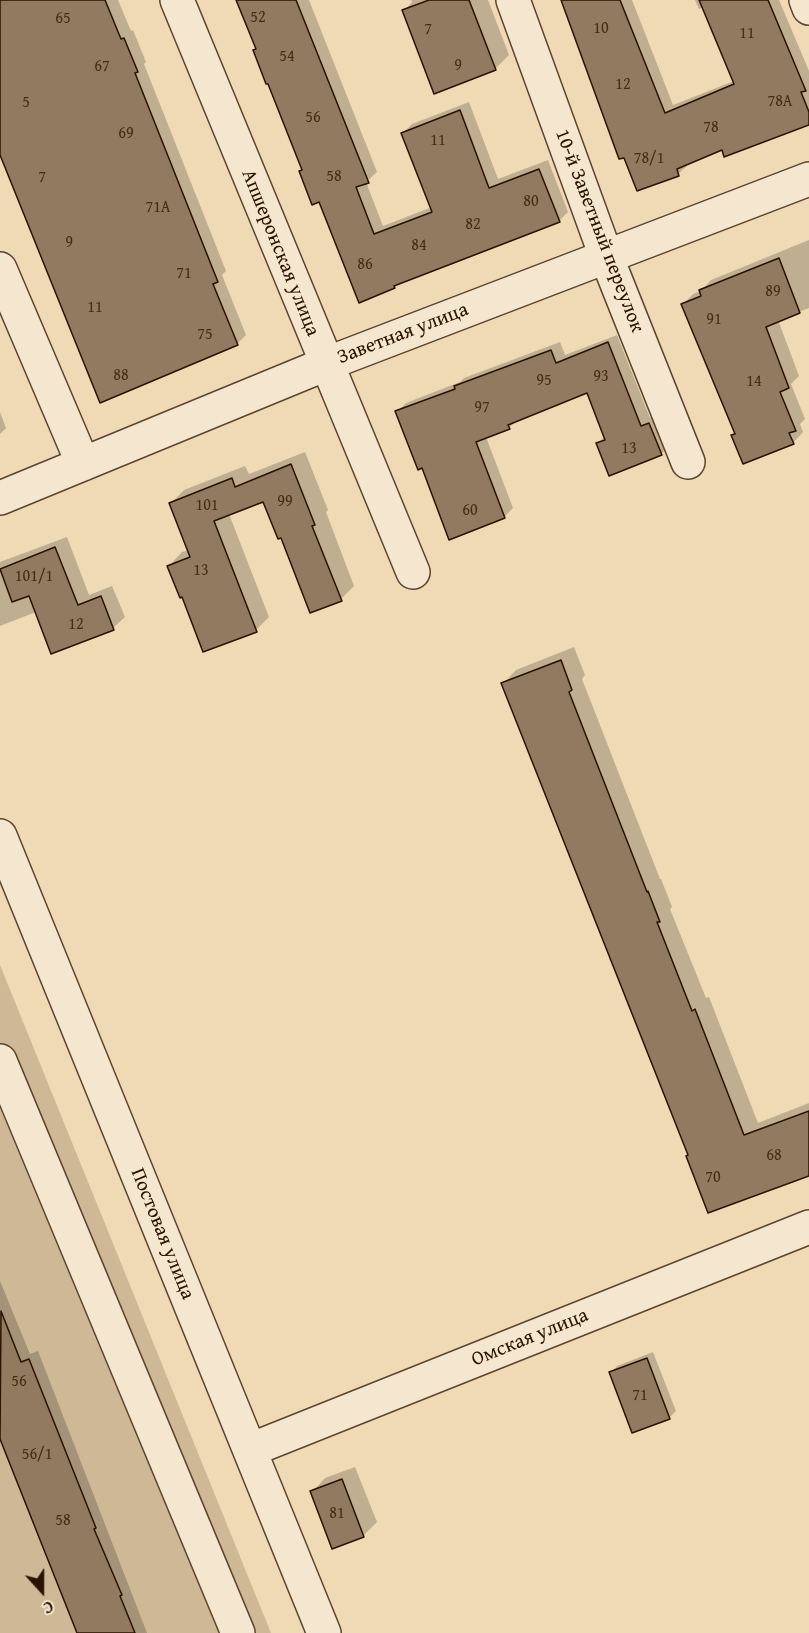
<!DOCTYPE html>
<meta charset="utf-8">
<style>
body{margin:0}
#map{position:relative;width:809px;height:1633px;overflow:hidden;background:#f0dab5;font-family:"Gentium Book Plus",serif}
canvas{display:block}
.north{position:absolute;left:12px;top:1561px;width:60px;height:60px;-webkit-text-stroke:4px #f5e7cf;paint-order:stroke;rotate:159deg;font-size:16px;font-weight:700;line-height:24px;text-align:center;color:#2a1201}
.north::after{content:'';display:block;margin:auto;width:21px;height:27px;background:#2a1201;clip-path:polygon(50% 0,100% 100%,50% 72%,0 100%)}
</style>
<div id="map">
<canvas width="809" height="1633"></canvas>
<div class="north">С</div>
</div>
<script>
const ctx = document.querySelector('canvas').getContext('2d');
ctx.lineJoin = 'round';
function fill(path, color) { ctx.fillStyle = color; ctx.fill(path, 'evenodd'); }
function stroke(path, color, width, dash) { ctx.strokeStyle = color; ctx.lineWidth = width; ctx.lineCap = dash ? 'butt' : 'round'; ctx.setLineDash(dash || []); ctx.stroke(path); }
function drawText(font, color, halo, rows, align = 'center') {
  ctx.font = font + ' "Gentium Book Plus",serif'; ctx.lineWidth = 4.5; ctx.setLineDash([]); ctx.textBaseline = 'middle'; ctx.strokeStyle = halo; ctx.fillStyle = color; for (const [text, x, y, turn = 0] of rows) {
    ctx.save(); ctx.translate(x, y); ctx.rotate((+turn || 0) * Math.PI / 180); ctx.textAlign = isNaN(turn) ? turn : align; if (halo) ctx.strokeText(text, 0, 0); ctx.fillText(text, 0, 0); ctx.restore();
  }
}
const green = new Path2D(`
 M0 965 271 1633H0Z`);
const shadow = new Path2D(`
 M0 0H118L131 31 133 30 146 62 144 64 226 271 222 275 246 335 237 344 0 138Z
 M238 0H309L377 172 366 182 383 226 432 207 403 133 412 124 469 102 498 179 548 160 568 212 559 221 399 282 394 287 320 200 303 169Z
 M411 0H488L509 55 496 68 434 92 404 11 412 2Z
 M562 0H632L673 105 734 81 704 7 699 9 695 0H779L809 71V123L722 148 686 163 687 166 678 174Z
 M809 240V308L778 320 799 376 791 384 805 419 800 424 803 432 793 443 733 436 736 433 683 304 693 294 701 291 711 280Z
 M617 335 650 418 658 415 670 446 661 454 598 443 605 436 587 392 517 420 509 428 486 437 513 508 504 517 422 467 397 412 406 403 460 382 464 378 560 342 565 355Z
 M0 412 6 428 0 434Z
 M305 452 328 510 326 512 354 586 341 599 264 500 229 514 269 617 256 630 183 596 169 566 182 552 189 550 171 503 184 490 245 466 249 474Z
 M67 537 89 595 112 586 125 617 113 628 52 652 36 612 0 626V562Z
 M574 647 585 675 582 679 660 879H661L672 907 670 909 706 998 709 997 758 1123 809 1103V1171L690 1154 503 684 516 670Z
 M0 1281 30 1354 38 1351 147 1633H81L71 1614 0 1436Z
 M653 1352 676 1411 669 1418 611 1373 617 1366Z
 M355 1467 377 1522 363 1536 312 1492 325 1478Z`);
const building = new Path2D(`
 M0 0H105L121 39 124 38 138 72 135 73 218 282 213 284 238 345 100 403 0 155Z
 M236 0H296L369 183 356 187 374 234 432 212 401 133 460 110 489 188 539 169 560 222 394 286 395 288 359 303 319 202 312 205 299 171 302 170 268 84H266L253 50 256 49Z
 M429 0H469L496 70 434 94 402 10Z
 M561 0H620L665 113 734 84 699 0H768L806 91 801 92 809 112V125L724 157 722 150 677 169 679 176 637 191 624 158 619 159Z
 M779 258 800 313 766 327 789 388 780 392 796 431 789 433 794 444 743 464 731 435 735 434 681 304 701 296 699 290Z
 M608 342 641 426 649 423 662 455 609 476 596 443 605 440 587 393 508 425 510 429 476 442 505 518 449 540 422 468 418 470 395 411 455 389 454 386 551 350 556 363Z
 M291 464 315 525 312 526 342 601 310 613 281 538 278 539 263 502 214 521 257 632 203 652 182 597 180 598 167 566 190 557 169 503 232 478 235 487Z
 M55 547 78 605 101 596 114 630 51 654 29 596 12 602 0 569Z
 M561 660 572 690 569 692 647 892 648 891 660 922H657L692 1011 695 1009 744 1135 809 1111V1176L708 1213 686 1156 688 1155 501 683Z
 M1 1311 21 1362 29 1359 96 1528 94 1529 122 1595 120 1596 135 1633H77L0 1439Z
 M647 1358 670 1419 632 1433 609 1372Z
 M342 1479 364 1537 332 1549 310 1491Z`);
const minor = new Path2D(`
 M177 0 413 572
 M513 0 606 256 688 462
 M806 0 809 8
 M0 269 83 464
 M0 498 326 364 809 179
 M0 836 324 1633
 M0 1061 238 1633
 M250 1450 809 1227`);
const numberNames = [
 ["52",258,18],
 ["65",63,19],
 ["10",601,29],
 ["7",428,30],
 ["11",747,34],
 ["54",287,57],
 ["9",458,66],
 ["67",102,67],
 ["12",623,85],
 ["78А",780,102],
 ["5",26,103],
 ["56",313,118],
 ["78",711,128],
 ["69",126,134],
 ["11",438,141],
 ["78/1",649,159],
 ["58",334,177],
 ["7",42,178],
 ["80",531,202],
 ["71А",158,208],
 ["82",473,225],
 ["9",69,243],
 ["84",419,246],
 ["86",365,265],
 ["71",184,274],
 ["89",773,292],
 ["11",95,308],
 ["91",714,320],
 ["75",205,335],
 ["88",121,376],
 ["93",601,377],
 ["95",544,381],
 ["14",754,382],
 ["97",482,408],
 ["13",629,449],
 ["99",285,502],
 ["101",207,506],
 ["60",470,511],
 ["13",201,571],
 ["101/1",34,577],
 ["12",76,625],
 ["68",774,1156],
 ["70",713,1178],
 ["56",19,1382],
 ["71",640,1396],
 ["56/1",37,1455],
 ["81",337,1514],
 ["58",63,1521]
];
const streetNames = [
 ["10-й Заветный переулок",599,231,69],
 ["Апшеронская улица",280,253,68],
 ["Заветная улица",403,334,-21],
 ["Постовая улица",162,1234,68],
 ["Омская улица",530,1338,-22]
];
fill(green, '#ceb896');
fill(shadow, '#0003');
fill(building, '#917a5f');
stroke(building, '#2a1201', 1.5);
stroke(minor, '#5c442e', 36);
stroke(minor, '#f5e7cf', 33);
drawText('16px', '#442c18', null, numberNames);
drawText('20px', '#2a1201', '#f5e7cf', streetNames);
</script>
